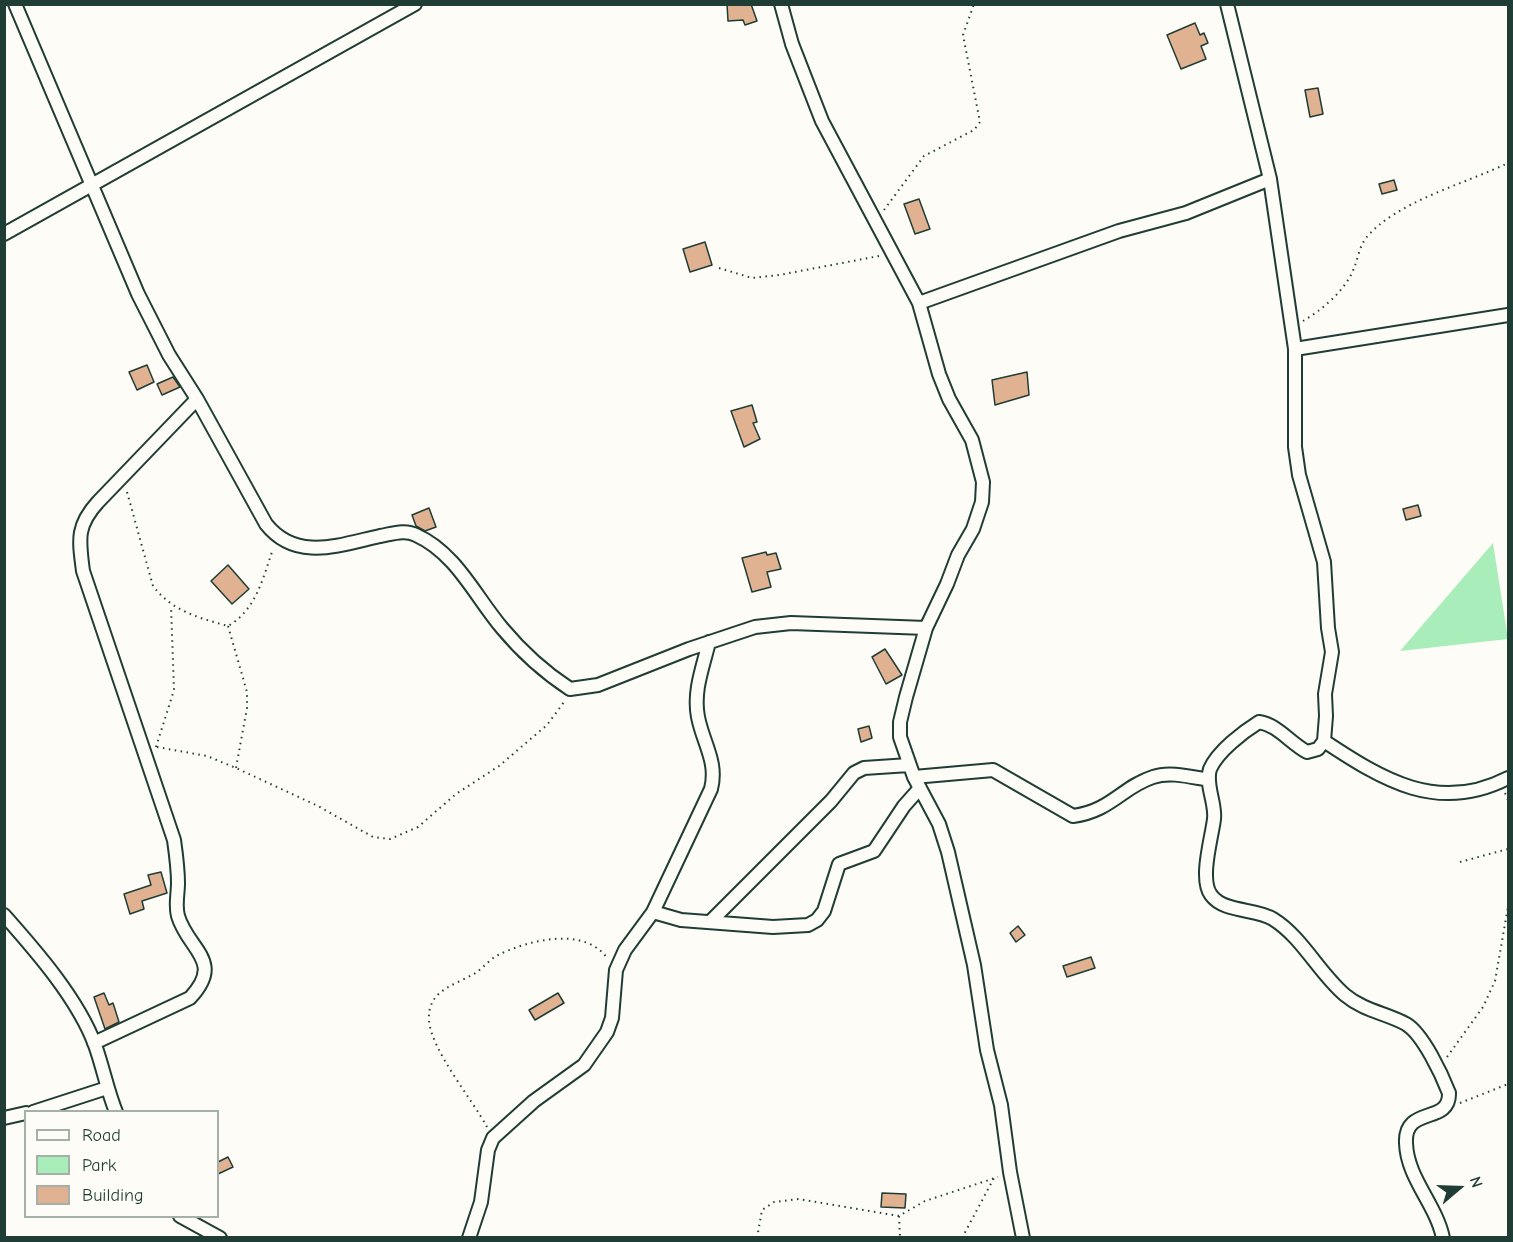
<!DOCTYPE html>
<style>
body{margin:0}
#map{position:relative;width:1513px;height:1242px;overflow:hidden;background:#fdfcf7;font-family:"Comic Neue",sans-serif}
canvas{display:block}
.frame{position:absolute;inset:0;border:6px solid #1f3d34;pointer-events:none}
.legend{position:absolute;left:24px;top:1110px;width:195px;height:108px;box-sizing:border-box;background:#fdfcf7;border:2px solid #a4b0a9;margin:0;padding:8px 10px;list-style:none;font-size:18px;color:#1f3d34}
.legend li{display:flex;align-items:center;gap:12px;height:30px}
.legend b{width:30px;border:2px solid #a4b0a9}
.north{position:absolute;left:1429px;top:1158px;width:60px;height:60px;-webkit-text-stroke:4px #fdfcf7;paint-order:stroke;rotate:71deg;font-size:16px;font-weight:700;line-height:24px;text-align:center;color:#1f3d34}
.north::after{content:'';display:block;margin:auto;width:21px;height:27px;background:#1f3d34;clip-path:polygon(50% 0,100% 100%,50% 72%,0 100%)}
</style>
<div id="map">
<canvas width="1513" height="1242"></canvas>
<div class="frame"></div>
<ul class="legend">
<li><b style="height:8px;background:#fdfcf7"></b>Road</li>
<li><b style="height:16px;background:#a9eeba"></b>Park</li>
<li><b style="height:16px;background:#e1b292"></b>Building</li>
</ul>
<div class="north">N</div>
</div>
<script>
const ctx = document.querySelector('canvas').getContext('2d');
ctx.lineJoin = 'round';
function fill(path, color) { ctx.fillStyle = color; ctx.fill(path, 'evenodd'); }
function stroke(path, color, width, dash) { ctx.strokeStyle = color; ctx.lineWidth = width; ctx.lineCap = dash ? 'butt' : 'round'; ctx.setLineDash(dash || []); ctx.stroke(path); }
const green = new Path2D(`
 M1493 543 1508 639 1400 651Z`);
const building = new Path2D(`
 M727 4H751L757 21 745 25 743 20 728 21Z
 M1195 23 1200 35 1204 33 1208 43 1201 46 1206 59 1181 69 1167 35Z
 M1318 88 1323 114 1310 117 1305 90Z
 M1394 180 1397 190 1382 194 1379 184Z
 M919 199 930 229 915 234 904 204Z
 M705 242 712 265 690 272 683 249Z
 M147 365 154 382 137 390 129 372Z
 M1027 372 1029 395 995 405 992 380Z
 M173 377 180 387 162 395 157 384Z
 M752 405 757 422 753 423 760 439 744 447 731 411Z
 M1418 505 1421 516 1406 520 1403 509Z
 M429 508 436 527 425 531 416 526 412 515Z
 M766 552 767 555 776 553 781 569 767 572 771 587 752 592 742 558Z
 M228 565 249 589 232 604 211 581Z
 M885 649 902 675 886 684 872 657Z
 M869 726 872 738 861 742 858 729Z
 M161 872 167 893 142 901 144 909 130 914 124 894 151 885 148 875Z
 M1018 926 1025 935 1016 942 1010 933Z
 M1091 957 1095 968 1067 977 1063 966Z
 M104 993 109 1005 113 1003 119 1022 105 1029 94 997Z
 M558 993 564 1003 535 1020 529 1010Z
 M228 1157 233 1167 218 1174V1162Z
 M882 1193 906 1194 905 1208 881 1207Z`);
const path = new Path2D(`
 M884 210 924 156 974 130 980 122 963 35 974 4
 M719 268 752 278 779 275 879 256
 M1303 321C1322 310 1346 290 1354 268 1358 259 1359 247 1366 238 1395 202 1467 183 1508 163
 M127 492 153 586C172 611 199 618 228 626 256 610 263 578 273 549
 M228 626 247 692V708L236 768
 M156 747 174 690 171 606
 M157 747 207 756 236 768 318 806 373 837 390 839 418 827 456 794 499 766 547 725 564 702
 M1505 793 1508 800
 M1460 862 1508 849
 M1447 1057 1483 1007 1495 981 1508 907
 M1460 1103 1508 1084
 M487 1127C472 1099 431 1050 429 1020 427 989 457 985 477 972 484 967 490 959 498 955 529 940 584 926 607 958
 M899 1216 900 1238
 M757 1238 762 1210 774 1202 799 1199 899 1216 925 1201 998 1177
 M962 1238 994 1178`);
const minor = new Path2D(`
 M15 4 138 294 169 355 197 399 266 524C296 562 339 545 380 536 392 534 405 529 416 535 456 553 475 596 502 628 522 652 544 672 570 689L598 685 689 649 755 627 791 623 926 628
 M781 4 792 44 822 121 919 303 939 374 949 399 972 440 983 482 982 502 973 529 958 555 947 584 926 628 906 697 900 722V737L914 777 939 824 948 852 974 965 987 1050 1001 1105 1010 1172 1023 1238
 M1227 4 1270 179 1295 349V447L1299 475 1324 562 1328 628 1332 652 1325 694 1326 716 1324 741 1318 749 1307 752C1290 743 1278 725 1259 722 1243 732 1218 751 1210 769 1205 785 1216 803 1214 819 1212 837 1199 879 1211 895 1224 913 1256 908 1273 919 1302 937 1319 973 1345 995 1364 1011 1386 1013 1406 1024 1423 1034 1442 1075 1449 1093 1450 1125 1404 1105 1406 1143 1407 1178 1436 1204 1443 1238
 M4 234 415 4
 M919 303 1119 231 1186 213 1270 179
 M1295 349 1508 315
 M1324 741C1383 780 1438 814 1508 778
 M914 777 993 770 1073 816C1111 811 1122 787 1153 777 1170 771 1191 777 1209 780
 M653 912 681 920 773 927 808 925 817 920 824 911 839 864 874 851 904 806 920 788
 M4 915C36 951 78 999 95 1045 103 1067 107 1090 116 1112
 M711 921 831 801 854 773 864 768 909 765
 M94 1043 190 998C225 961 188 950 178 916 175 905 178 894 178 883 178 869 176 854 174 840L83 571C79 540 76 526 98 502L197 399
 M33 1112 107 1088
 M4 1118 26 1113
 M180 1216 220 1238
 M469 1238 481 1202 488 1150 493 1138 534 1101 584 1065 607 1032 612 1018 616 970 625 950 653 912 711 789C718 762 703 743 698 717 693 691 703 667 709 642`);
fill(green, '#a9eeba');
fill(building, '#e1b292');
stroke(building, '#1f3d34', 1.5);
stroke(minor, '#1f3d34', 16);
stroke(path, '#1f3d34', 2, [1.5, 4.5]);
stroke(minor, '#fdfcf7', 12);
</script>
